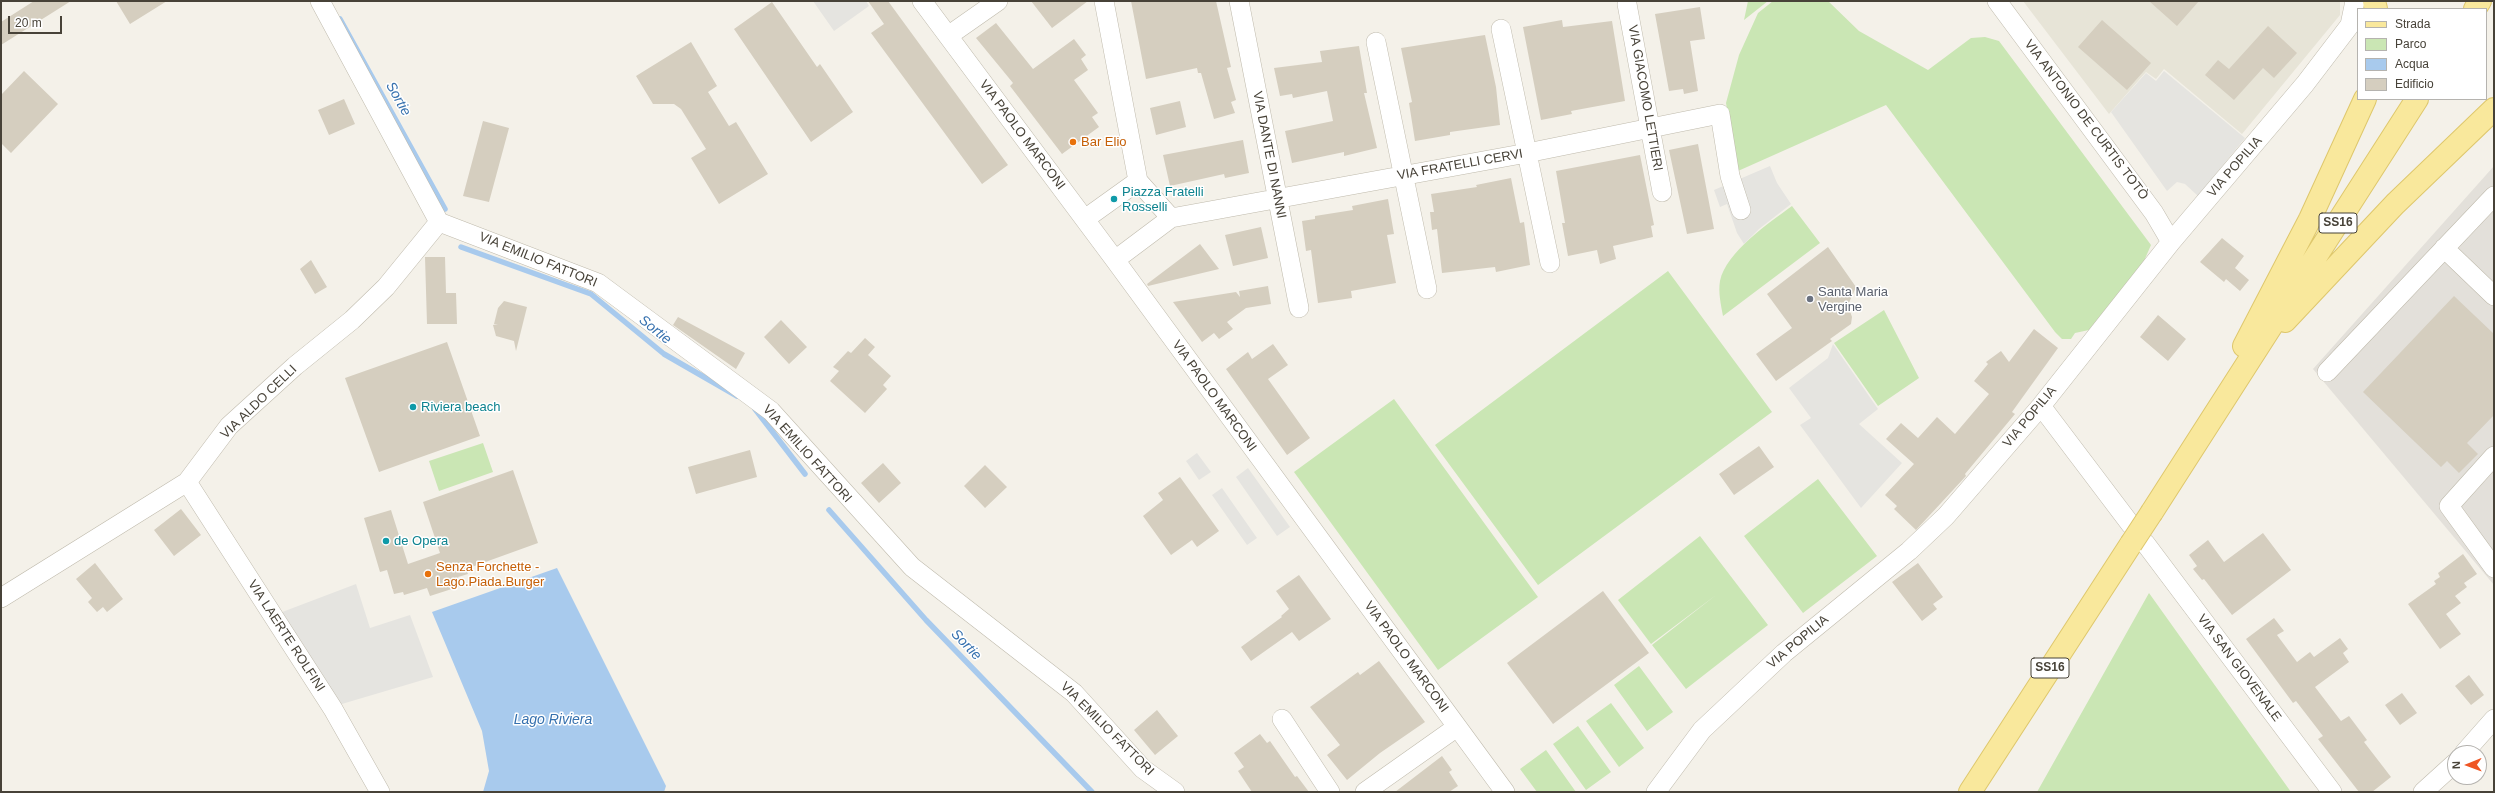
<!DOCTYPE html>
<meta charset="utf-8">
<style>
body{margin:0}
#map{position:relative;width:2495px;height:793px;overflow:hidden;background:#f4f1e9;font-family:Helvetica,sans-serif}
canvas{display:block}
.frame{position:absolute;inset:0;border:2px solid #474238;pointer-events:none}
.legend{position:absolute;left:2357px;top:8px;width:130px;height:92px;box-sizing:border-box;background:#fff;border:1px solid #b5b3af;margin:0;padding:5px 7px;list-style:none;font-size:12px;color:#474238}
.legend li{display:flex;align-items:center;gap:8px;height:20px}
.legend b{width:20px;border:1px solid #b5b3af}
.north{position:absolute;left:2447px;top:745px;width:40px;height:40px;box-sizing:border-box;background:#fff;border:1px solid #b5b3af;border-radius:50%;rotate:269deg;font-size:11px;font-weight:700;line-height:16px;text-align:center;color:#474238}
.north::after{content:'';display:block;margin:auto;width:14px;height:18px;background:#ef5624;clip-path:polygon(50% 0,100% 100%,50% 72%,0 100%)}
.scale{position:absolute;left:8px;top:16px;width:54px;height:18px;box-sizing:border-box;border:2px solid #474238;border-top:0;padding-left:5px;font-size:12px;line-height:14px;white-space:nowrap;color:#474238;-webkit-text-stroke:3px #fff;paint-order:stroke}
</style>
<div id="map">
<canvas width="2495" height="793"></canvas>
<div class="frame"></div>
<ul class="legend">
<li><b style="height:5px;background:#f9e89c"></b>Strada</li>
<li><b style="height:11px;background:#cae6b4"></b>Parco</li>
<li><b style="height:11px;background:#a8caed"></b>Acqua</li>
<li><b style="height:11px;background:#d5cebf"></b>Edificio</li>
</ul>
<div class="north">N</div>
<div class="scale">20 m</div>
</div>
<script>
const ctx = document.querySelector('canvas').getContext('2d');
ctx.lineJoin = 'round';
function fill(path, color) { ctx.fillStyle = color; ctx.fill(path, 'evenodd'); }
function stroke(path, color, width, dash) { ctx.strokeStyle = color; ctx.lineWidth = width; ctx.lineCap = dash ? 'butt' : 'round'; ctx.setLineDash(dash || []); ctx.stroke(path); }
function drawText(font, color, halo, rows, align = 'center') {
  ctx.font = font + ' Helvetica,sans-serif'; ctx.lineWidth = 3; ctx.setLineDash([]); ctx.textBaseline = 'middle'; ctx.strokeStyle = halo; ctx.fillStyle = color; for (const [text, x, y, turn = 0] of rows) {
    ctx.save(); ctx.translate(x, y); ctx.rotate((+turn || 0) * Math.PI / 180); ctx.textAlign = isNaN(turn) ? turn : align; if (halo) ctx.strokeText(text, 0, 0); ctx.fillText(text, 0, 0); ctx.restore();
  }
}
const residential = new Path2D(`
 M2023 1H2340V15L2242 134 2164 69 2156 79 2146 72 2109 114Z`);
const industrial = new Path2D(`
 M2494 166V585L2313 369Z`);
const green = new Path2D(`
 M1748 1H1768L1744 20Z
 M1773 1H1828L1859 31 1928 70 1971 38 1985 37 1999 41 2151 245 2144 261 2089 330 2075 333 2071 339H2062L2055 332 1886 105 1738 171 1726 103 1739 55 1758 13Z
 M1792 206 1820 243 1723 316C1721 305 1718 292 1720 281 1726 252 1769 223 1792 206Z
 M1668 271 1772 412 1538 585 1435 445Z
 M1884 310 1919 378 1878 406 1834 343Z
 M1394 399 1538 597 1438 670 1294 472Z
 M483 443 493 472 439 491 429 461Z
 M1818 479 1877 556 1803 613 1744 536Z
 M1700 536 1768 625 1686 689 1652 645 1716 595 1651 644 1618 600Z
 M2149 593 2291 792H2037Z
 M1639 666 1673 712 1647 731 1614 685Z
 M1611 703 1644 748 1619 767 1586 721Z
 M1578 726 1611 772 1586 790 1553 744Z
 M1546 750 1576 792H1537L1520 769Z`);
const parking = new Path2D(`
 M813 1H866L869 6 834 31Z
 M2164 71 2245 138 2198 196 2185 184 2177 182 2167 191 2111 112 2146 73 2156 81Z
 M1770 166 1777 183 1791 204 1759 229 1744 244 1737 233 1727 204 1720 207 1714 190Z
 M1833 344 1878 409 1859 424 1902 463 1861 508 1800 425 1811 418 1789 388 1828 358Z
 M1197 453 1211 472 1199 480 1186 461Z
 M1248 468 1290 527 1277 536 1236 477Z
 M1222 488 1257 538 1247 545 1212 495Z
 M356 584 370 628 410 615 433 677 335 706 277 614Z`);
const water = new Path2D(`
 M557 568 666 786 664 792H483L489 771 482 731 432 612Z`);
const stream = new Path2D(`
 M340 19 445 209
 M461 247 591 294 664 354 737 396
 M755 409 805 474
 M829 510 926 620 1092 792`);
const building = new Path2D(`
 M34 1H71L1 45V22Z
 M116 1H167L130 24Z
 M868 1H888L1008 165 982 184 871 33 884 24Z
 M1031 1H1088L1052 28Z
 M1131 1H1216L1231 67 1227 68 1236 100 1231 102 1235 113 1214 119 1201 73H1198L1197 68 1146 79Z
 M2149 1H2199L2177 26Z
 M772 2 817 67 820 64 853 112 811 142 734 29Z
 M1700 7 1705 39 1690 41 1698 91 1684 94 1683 89 1669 91 1655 14Z
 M1562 20 1563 27 1612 21 1625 101 1571 111 1572 114 1541 120 1523 27Z
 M2102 20 2151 63 2127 90 2078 47Z
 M996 23 1033 69 1074 39 1086 55 1081 59 1088 70 1074 80 1098 113 1092 117 1099 127 1062 154 1010 86 1013 83 976 38Z
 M2268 26 2297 53 2274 78 2263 68 2234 100 2205 75 2218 60 2229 69Z
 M1485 35 1496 87 1500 125 1450 132V135L1415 141 1409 103 1412 102 1401 48Z
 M691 42 717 86 708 92 729 126 736 122 768 174 719 204 691 158 706 149 681 109 674 104H653L636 76Z
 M1359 46 1367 93H1364L1377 148 1344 156V152L1292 163 1285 131 1333 121 1327 91 1293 98 1292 94 1280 96 1274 68 1322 62 1320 51Z
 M24 71 58 104 11 153 1 143V95Z
 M344 99 355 124 329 135 318 110Z
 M1180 101 1186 127 1156 135 1150 108Z
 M483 121 509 128 489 202 463 196Z
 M1243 140 1249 173 1225 178 1224 174 1170 186 1163 155Z
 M1698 144 1714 229 1687 234 1669 150Z
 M1640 155 1654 225 1651 226 1653 237 1613 246 1616 259 1600 264 1597 250 1568 256 1562 223H1565L1556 171Z
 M1511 178 1520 223 1524 222 1530 265 1496 272 1495 267 1442 273 1437 229 1432 230 1430 212H1434L1431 194 1477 187 1476 185Z
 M1388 199 1394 234 1387 235 1396 283 1351 291 1352 298 1318 303 1311 250 1306 251 1302 221 1315 219V216L1353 210 1352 206Z
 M1261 227 1268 258 1233 266 1225 235Z
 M2222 238 2244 256 2235 268 2249 280 2240 291 2226 279 2224 282 2200 262Z
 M1200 244 1219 269 1148 286 1147 284Z
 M1828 247 1856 287 1848 305 1852 317 1851 324 1830 339 1832 341 1776 381 1756 354 1792 328 1767 294Z
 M425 257H445L446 293H456L457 324H427Z
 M311 260 327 287 315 294 300 269Z
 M1268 286 1271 304 1246 308 1227 322 1233 329 1219 339 1214 333 1202 342 1173 302 1236 292 1240 297 1239 291Z
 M2454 296 2494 334V415L2467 443 2478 454 2459 473 2447 461 2441 467 2363 392Z
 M504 301 527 307 516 351 514 341 496 336 493 325 498 324H494L498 308Z
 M2158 315 2186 339 2168 361 2140 337Z
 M678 317 745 353 736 369 673 325Z
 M781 320 807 347 789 364 764 337Z
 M2034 329 2058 348 2012 412 2015 414 1965 474 1966 476 1916 530 1894 509 1897 506 1885 495 1914 464 1886 439 1901 423 1918 438 1937 417 1955 434 1989 394 1974 381 1988 364 1986 362 2001 351 2009 362Z
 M865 338 875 347 868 355 891 376 883 385 887 389 865 413 830 381 839 371 833 367 848 351 851 353Z
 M447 342 480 436 379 472 345 378Z
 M1273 344 1288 365 1268 379 1310 438 1287 455 1226 369 1248 352 1252 359Z
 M1759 446 1774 467 1734 495 1719 474Z
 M750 450 757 477 696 494 688 467Z
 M883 463 901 483 879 503 861 483Z
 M985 465 1007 487 985 508 964 486Z
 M513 470 538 543 466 569 468 574 458 577 461 586 430 596 427 588 404 595 403 592 394 594 387 570 380 572 364 518 391 510 408 564 440 553 423 502Z
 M1180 477 1219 531 1197 547 1192 540 1171 555 1143 516 1163 500 1158 493Z
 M181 509 201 535 174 556 154 530Z
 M2263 533 2291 570 2232 615 2204 579 2202 580 2193 569 2197 566 2189 555 2208 540 2224 562Z
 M2463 554 2477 574 2464 583 2467 587 2455 596 2461 603 2446 614 2461 634 2440 649 2408 604 2436 584 2434 581 2440 577 2438 573Z
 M95 563 123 599 107 612 103 607 97 612 88 602 92 598 76 579Z
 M1918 563 1943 597 1933 604 1937 609 1922 621 1892 582Z
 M1299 575 1331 619 1299 641 1292 632 1251 661 1241 647 1282 617 1281 616 1289 609 1276 591Z
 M1603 591 1649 653 1553 724 1507 663Z
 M2274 618 2284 631 2277 635 2297 662 2310 652 2314 657 2340 638 2348 649 2343 653 2349 662 2315 687 2341 721 2349 716 2367 740 2364 742 2391 777 2372 792H2359L2318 739 2323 736 2296 701 2293 703 2246 639Z
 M1379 661 1425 722 1380 753 1347 780 1327 755 1340 745 1310 707 1358 672 1360 675Z
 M2469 675 2484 695 2471 705 2455 686Z
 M2402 693 2417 713 2400 725 2385 705Z
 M1157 710 1178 736 1155 755 1134 730Z
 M1260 734 1267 743 1270 741 1295 777 1297 776 1309 792H1252L1238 771 1244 767 1234 753Z
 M1442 756 1452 770 1449 772 1458 786 1449 792H1395Z`);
const minor = new Path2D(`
 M320 1 439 222 598 283 771 411 912 567 1074 693 1143 769 1175 792
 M922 1 1115 260 1505 792
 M1104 1 1138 181 1171 218
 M1239 1 1299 308
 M1997 1 2154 213 2171 242
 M1627 4 1662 192
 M1501 29 1550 263
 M948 36 998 1
 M1376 42 1427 289
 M1085 219 1138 181
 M2444 248 2494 296
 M1115 260 1171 218 1527 153 1720 114 1730 176 1741 210
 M2327 372 2494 196
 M2041 406 2131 525
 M2494 456 2449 506 2494 568
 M187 482 333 709 380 792
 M2145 543 2332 792
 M1 598 187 482 229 426 295 366 352 320 386 287 439 222
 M1282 719 1330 792
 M2464 753 2494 719
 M1365 792 1457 727
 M1656 792 1702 730 1784 653 1909 551 1946 516 2041 406 2171 242 2305 84 2350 25 2355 1
 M2423 792 2455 763`);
const major = new Path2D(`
 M2374 1 2376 9
 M2475 9 2480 1
 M2285 321 2395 204 2494 109
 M2244 346 2310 219 2365 99
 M2152 512 2417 99
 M1970 792 2131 544`);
const majorBridge = new Path2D(`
 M2131 544 2152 512`);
const markers = [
 [1073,142,4,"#e8710a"],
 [1114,199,4,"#0f9aa8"],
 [1810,299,4,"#6b7280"],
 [413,407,4,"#0f9aa8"],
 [386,541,4,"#0f9aa8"],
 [428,574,4,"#e8710a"]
];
const shields = [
 [2338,223,38],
 [2050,668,38]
];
const shieldNames = [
 ["SS16",2338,223],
 ["SS16",2050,668]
];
const streetNames = [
 ["VIA GIACOMO LETTIERI",1645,98,80],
 ["VIA ANTONIO DE CURTIS TOTÒ",2086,120,53],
 ["VIA PAOLO MARCONI",1022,135,53],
 ["VIA DANTE DI NANNI",1269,155,79],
 ["VIA FRATELLI CERVI",1460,165,-10],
 ["VIA POPILIA",2235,167,-49],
 ["VIA EMILIO FATTORI",538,260,22],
 ["VIA PAOLO MARCONI",1214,396,54],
 ["VIA ALDO CELLI",259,402,-44],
 ["VIA POPILIA",2030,417,-50],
 ["VIA EMILIO FATTORI",807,454,48],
 ["VIA LAERTE ROLFINI",286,636,57],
 ["VIA POPILIA",1798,642,-40],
 ["VIA PAOLO MARCONI",1406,657,54],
 ["VIA SAN GIOVENALE",2239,668,53],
 ["VIA EMILIO FATTORI",1107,729,45]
];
const foodNames = [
 ["Bar Elio",1081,142],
 ["Senza Forchette -",436,567],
 ["Lago.Piada.Burger",436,582]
];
const cultureNames = [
 ["Piazza Fratelli",1122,192],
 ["Rosselli",1122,207],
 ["Riviera beach",421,407],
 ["de Opera",394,541]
];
const worshipNames = [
 ["Santa Maria",1818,292],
 ["Vergine",1818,307]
];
const waterNames = [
 ["Sortie",398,99,61],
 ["Sortie",655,330,39],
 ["Sortie",966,645,46],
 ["Lago Riviera",553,720]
];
fill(residential, '#e7e4d7');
fill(industrial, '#e3e0da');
fill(green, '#cae6b4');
fill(parking, '#e5e4e0');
fill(water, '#a8caed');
stroke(stream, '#a8caed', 5.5);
fill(building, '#d5cebf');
stroke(minor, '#bfbaac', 20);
stroke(major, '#dec76c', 24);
stroke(minor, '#fff', 19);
stroke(major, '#f9e89c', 22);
stroke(majorBridge, '#dec76c', 24, []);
stroke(majorBridge, '#f9e89c', 22);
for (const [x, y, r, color] of markers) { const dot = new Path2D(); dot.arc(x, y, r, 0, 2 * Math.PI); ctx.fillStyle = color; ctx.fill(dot); stroke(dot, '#fff', 1.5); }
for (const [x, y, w] of shields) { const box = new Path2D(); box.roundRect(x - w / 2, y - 10, w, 20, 3); ctx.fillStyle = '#fff'; ctx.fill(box); stroke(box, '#474238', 1); }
drawText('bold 12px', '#474238', null, shieldNames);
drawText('13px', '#474238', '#fff', streetNames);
drawText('13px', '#c56008', '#fff', foodNames, 'left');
drawText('13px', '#0d838f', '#fff', cultureNames, 'left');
drawText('13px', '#5b616d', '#fff', worshipNames, 'left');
drawText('italic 14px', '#3570ae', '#fff', waterNames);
</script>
